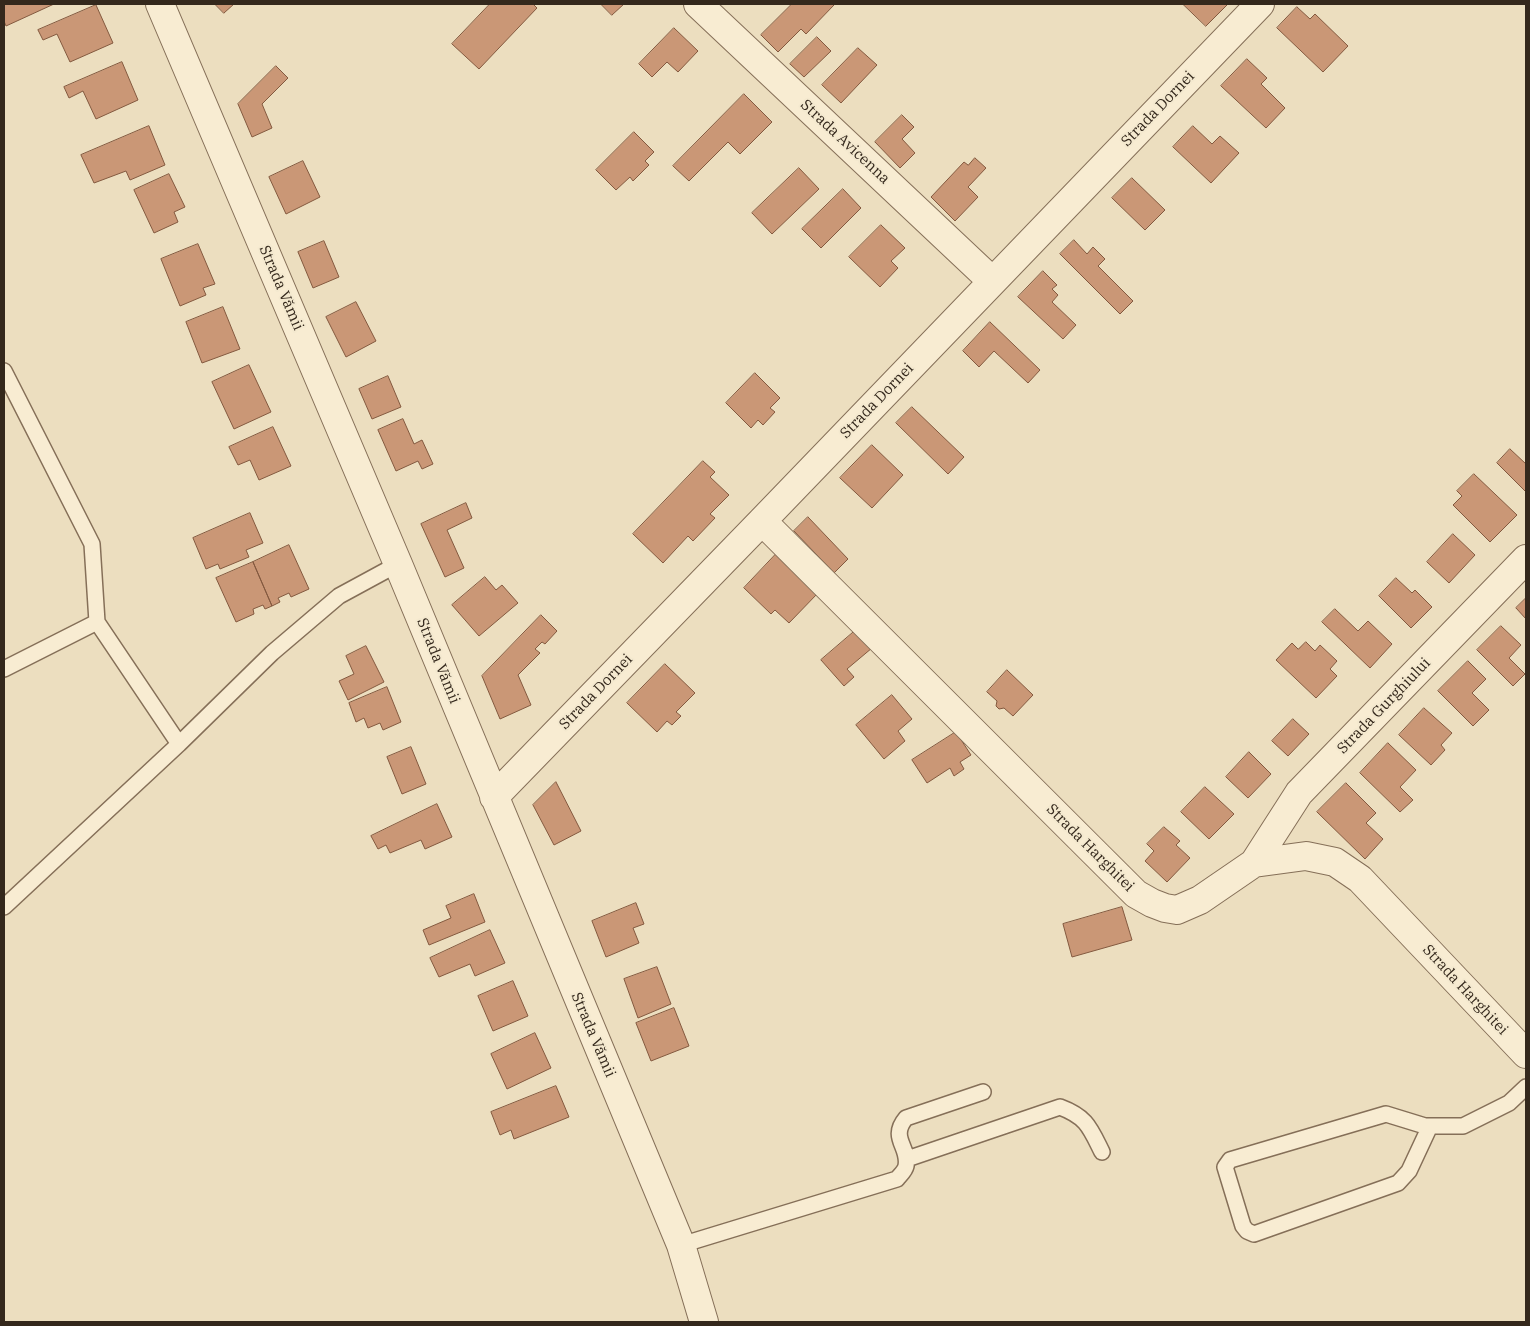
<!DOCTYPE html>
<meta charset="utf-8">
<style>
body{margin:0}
#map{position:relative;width:1530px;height:1326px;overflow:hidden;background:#ecdebf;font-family:"IBM Plex Serif",serif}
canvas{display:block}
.frame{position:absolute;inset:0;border:5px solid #34281c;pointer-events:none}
</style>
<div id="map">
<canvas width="1530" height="1326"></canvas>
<div class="frame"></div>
</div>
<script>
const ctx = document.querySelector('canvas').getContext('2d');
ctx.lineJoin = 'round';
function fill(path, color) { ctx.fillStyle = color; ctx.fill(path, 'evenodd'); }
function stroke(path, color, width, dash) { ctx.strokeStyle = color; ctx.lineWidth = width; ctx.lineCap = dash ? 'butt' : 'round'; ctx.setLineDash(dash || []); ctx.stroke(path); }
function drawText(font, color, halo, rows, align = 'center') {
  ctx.font = font + ' "IBM Plex Serif",serif'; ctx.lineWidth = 4; ctx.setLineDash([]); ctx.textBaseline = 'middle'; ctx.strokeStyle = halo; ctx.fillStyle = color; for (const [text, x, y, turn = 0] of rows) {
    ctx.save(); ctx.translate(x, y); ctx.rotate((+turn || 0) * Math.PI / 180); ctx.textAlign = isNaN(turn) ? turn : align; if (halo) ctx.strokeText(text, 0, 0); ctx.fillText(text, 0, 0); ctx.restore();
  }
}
const building = new Path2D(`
 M4 4H54L6 26 4 21Z
 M215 4H234L224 13Z
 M490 4H533L537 8 479 69 452 44Z
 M601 4H624L612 15Z
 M792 4H832L834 5 806 34 801 29 778 52 761 35Z
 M1183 4H1228L1206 26Z
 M96 5 113 43 70 62 57 34 43 40 38 30Z
 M1297 7 1310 19 1315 14 1348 46 1323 72 1277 28Z
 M674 28 698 51 678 72 667 62 652 77 639 64Z
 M817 37 831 51 804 77 790 64Z
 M858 48 877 65 841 103 822 85Z
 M1247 59 1267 78 1261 84 1285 108 1266 128 1221 86Z
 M122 62 138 100 96 119 83 91 69 98 64 87Z
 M276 66 288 78 262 104 272 128 252 137 238 104Z
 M744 94 772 122 740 154 728 142 689 181 673 166Z
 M902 115 914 127 902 139 915 153 900 168 875 142Z
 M149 126 165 165 130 180 126 171 94 183 81 155Z
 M1193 126 1212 144 1220 136 1239 153 1211 183 1173 147Z
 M634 132 654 152 645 161 649 165 633 181 630 177 616 190 596 170Z
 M975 158 986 168 968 187 978 197 955 221 931 197 964 162 968 165Z
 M303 161 320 197 286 214 269 177Z
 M799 168 819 189 772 234 752 213Z
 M169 174 185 207 174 212 178 222 154 233 134 190Z
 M1132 178 1165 210 1145 230 1112 198Z
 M843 189 861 208 821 248 802 229Z
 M881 225 905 248 891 261 898 268 880 287 849 257Z
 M1074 240 1087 254 1093 247 1105 259 1098 266 1133 301 1120 314 1060 254Z
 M324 241 339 277 313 288 298 252Z
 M198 244 215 284 203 288 206 295 180 306 161 259Z
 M1043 271 1057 285 1052 289 1058 295 1052 302 1076 325 1063 339 1018 297Z
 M356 302 376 341 346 357 326 317Z
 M223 307 240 349 202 363 186 322Z
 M990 322 1040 370 1028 383 994 351 979 367 963 351Z
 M249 365 271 412 234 429 212 382Z
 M755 373 780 398 770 408 775 412 763 425 758 420 751 428 726 403Z
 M388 376 401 407 372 419 359 389Z
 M912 407 964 457 948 474 896 423Z
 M403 419 414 444 422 440 433 464 422 469 418 461 396 471 378 430Z
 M273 427 291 466 259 480 250 460 238 465 229 447Z
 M872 445 903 475 872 508 840 478Z
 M1510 449 1526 464V492L1497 463Z
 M703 461 715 472 710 477 729 495 710 514 715 518 693 541 688 536 663 563 633 534Z
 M1474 474 1517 515 1490 542 1453 505 1462 496 1457 491Z
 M466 503 472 518 447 530 464 568 445 577 421 524Z
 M250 513 263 543 246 550 249 557 220 569 218 564 206 569 193 538Z
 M808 517 848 559 834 573 794 531Z
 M1453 534 1475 555 1449 583 1427 562Z
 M289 545 309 589 291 597 289 593 278 598 280 602 272 606 253 562Z
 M778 552 818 593 789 623 775 610 771 614 744 588Z
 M253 562 272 606 265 609 263 605 253 609 254 614 236 622 216 578Z
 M485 577 496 590 502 585 518 603 479 636 452 605Z
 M1396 578 1412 593 1415 590 1432 607 1411 628 1379 596Z
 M1526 598V619L1516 608Z
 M1335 609 1358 631 1368 621 1392 644 1370 668 1322 622Z
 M541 615 557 631 545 644 542 642 535 649 540 653 518 675 531 705 500 719 482 676Z
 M1501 626 1521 645 1509 658 1525 674 1513 686 1477 650Z
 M856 630 872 648 847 669 854 677 844 686 821 660Z
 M1306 642 1315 651 1320 645 1337 661 1330 669 1337 676 1316 698 1276 660 1292 643 1298 649Z
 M366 646 384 682 348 700 339 681 354 674 346 656Z
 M1468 661 1486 679 1472 693 1489 710 1473 726 1438 691Z
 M665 664 695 693 676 712 681 716 672 725 667 721 657 732 627 703Z
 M1007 670 1033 695 1013 716 1004 708 999 709 996 706 997 701 987 692Z
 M387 687 401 722 383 730 380 723 368 728 364 718 356 722 349 703Z
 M892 695 912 719 898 731 905 741 884 759 856 725Z
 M1424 708 1452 733 1441 745 1445 750 1431 765 1399 735Z
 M1293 719 1309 734 1288 756 1272 741Z
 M956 732 971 755 960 762 964 769 954 776 950 768 927 783 912 760Z
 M1388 743 1416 770 1400 787 1413 800 1400 812 1360 773Z
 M411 747 426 784 402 794 387 757Z
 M1249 752 1271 774 1248 798 1226 777Z
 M556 782 581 831 554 845 533 805Z
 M1346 783 1376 813 1366 823 1383 839 1365 859 1317 812Z
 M1205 787 1234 814 1209 839 1181 812Z
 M437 804 452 837 425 849 421 840 390 853 386 845 378 849 371 836Z
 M1164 827 1180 841 1176 845 1190 858 1167 882 1145 861 1154 851 1147 844Z
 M474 894 485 922 429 945 423 930 451 918 446 906Z
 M636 903 644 924 633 928 639 943 606 957 592 921Z
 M1122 907 1132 940 1072 957 1063 924Z
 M490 930 505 963 475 976 470 964 439 977 430 958Z
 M657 967 671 1004 638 1018 624 979Z
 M513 981 528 1016 493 1031 478 996Z
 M674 1008 689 1046 651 1061 636 1023Z
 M535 1033 551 1068 507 1089 491 1054Z
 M556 1086 569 1117 514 1139 511 1130 500 1135 491 1112Z`);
const service = new Path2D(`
 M4 371 92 544 97 622 179 744
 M4 669 97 622
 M4 907 179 744 272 653 339 596 398 564
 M1430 1126 1409 1171 1398 1183 1254 1234 1247 1231 1243 1226 1225 1167 1230 1160 1386 1114 1425 1126H1463L1509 1103 1526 1087
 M907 1159 1060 1107C1087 1117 1090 1128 1102 1152
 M681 1245 897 1179C900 1175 905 1171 906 1166 910 1147 889 1138 906 1118L983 1092`);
const minor = new Path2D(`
 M160 4 398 564 681 1245 704 1322
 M698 4 992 281
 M762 521 1136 894 1152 903 1165 908 1177 910 1200 900 1254 863 1306 856 1335 862 1360 879 1526 1054
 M494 797 762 521 1260 4
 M1254 863 1299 793 1526 559`);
const streetNames = [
 ["Strada Dornei",1158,109,-46],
 ["Strada Avicenna",845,142,43],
 ["Strada Vămii",281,288,67],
 ["Strada Dornei",877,401,-46],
 ["Strada Vămii",438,661,68],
 ["Strada Dornei",596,692,-46],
 ["Strada Gurghiului",1384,706,-46],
 ["Strada Harghitei",1090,848,45],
 ["Strada Harghitei",1465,990,47],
 ["Strada Vămii",593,1035,67]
];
fill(building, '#ca9776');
stroke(building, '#83593f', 1);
stroke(service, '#856f58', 18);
stroke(minor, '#856f58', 30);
stroke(service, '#f8ecd2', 15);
stroke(minor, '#f8ecd2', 28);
drawText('15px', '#34281c', '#f4e9cf', streetNames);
</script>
